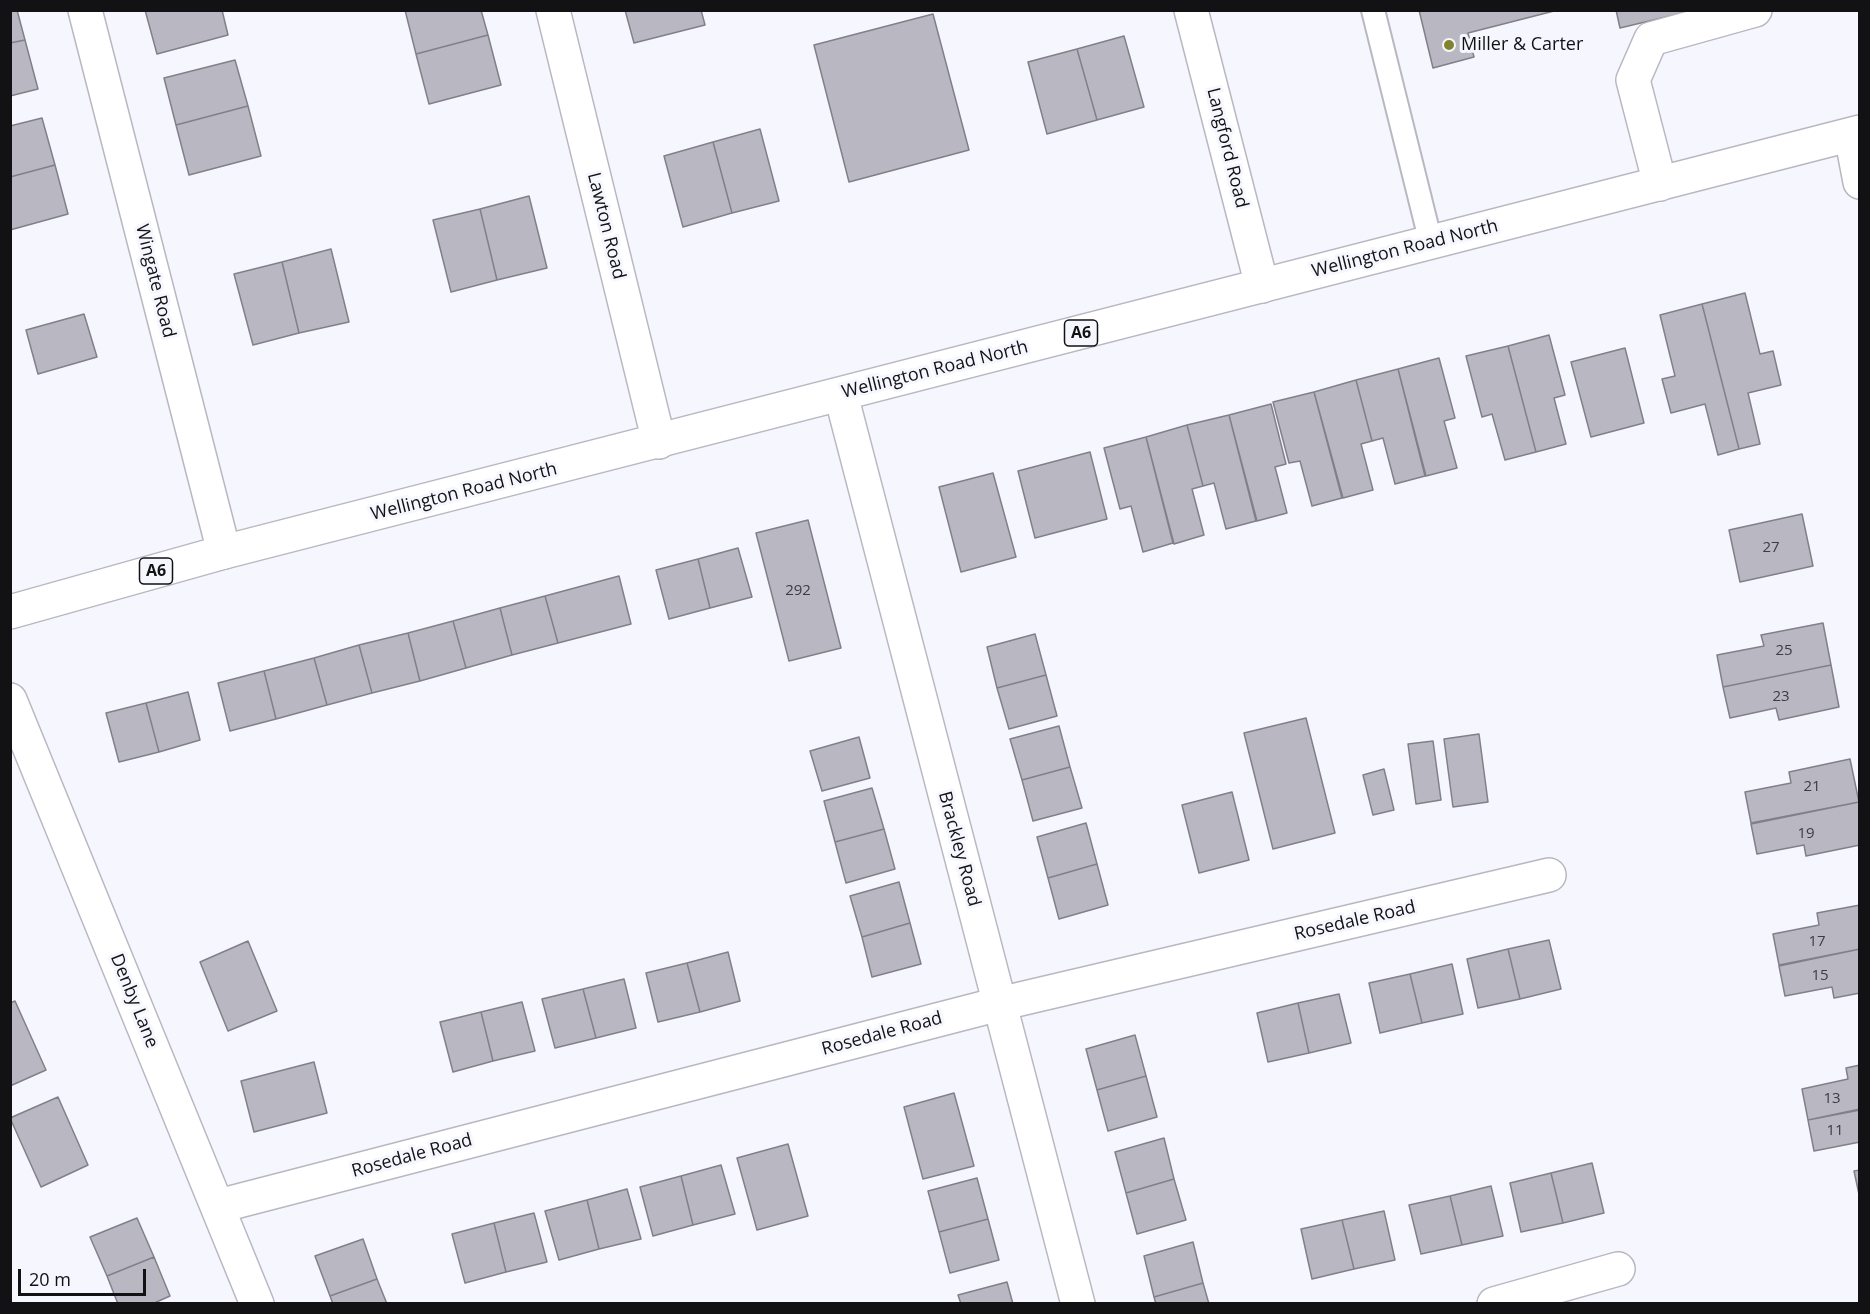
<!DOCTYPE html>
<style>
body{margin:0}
#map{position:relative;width:1870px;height:1314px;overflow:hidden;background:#f6f6fe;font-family:"Open Sans",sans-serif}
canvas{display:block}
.frame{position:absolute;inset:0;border:12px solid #121215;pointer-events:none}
.scale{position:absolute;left:18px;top:1269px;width:128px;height:27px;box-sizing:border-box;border:3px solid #121215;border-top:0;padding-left:8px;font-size:18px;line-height:21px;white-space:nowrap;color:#121215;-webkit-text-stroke:4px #f6f6fe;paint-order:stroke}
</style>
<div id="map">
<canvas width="1870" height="1314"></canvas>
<div class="frame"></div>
<div class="scale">20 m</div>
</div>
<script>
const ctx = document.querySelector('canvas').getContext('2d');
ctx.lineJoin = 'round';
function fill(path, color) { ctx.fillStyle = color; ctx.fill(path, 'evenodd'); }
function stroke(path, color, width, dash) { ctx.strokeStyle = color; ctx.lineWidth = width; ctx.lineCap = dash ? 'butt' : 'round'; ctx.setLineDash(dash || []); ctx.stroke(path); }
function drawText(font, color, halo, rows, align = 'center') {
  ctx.font = font + ' "Open Sans",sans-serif'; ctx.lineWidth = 6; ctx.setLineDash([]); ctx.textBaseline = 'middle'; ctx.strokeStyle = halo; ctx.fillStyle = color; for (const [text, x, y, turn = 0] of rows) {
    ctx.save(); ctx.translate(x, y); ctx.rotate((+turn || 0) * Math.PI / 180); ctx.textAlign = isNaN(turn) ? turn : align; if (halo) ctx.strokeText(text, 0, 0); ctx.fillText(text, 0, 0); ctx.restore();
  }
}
const building = new Path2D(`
 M10 10H17L25 40 10 43Z
 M145 10H222L228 35 157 54Z
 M405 10H481L488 35 416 54Z
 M625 10H701L705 25 634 43Z
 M1419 10H1558L1468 33 1474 57 1433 68Z
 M1616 10H1695L1620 28Z
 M933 14 969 150 849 182 814 45Z
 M488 35 501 85 429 104 416 54Z
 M1124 36 1144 107 1097 120 1077 49Z
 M25 40 38 89 10 96V43Z
 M1077 49 1097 120 1047 134 1028 62Z
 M235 60 248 106 176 125 164 78Z
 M248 106 261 156 189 175 176 125Z
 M42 118 55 165 10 177V126Z
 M760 129 779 201 732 213 713 142Z
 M713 142 732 213 683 227 664 156Z
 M55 165 68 214 10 230V177Z
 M529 196 547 268 497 280 480 209Z
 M480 209 497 280 451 292 433 220Z
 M331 249 349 322 299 333 282 262Z
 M282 262 299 333 253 345 234 274Z
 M1745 293 1760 354 1773 351 1781 385 1748 393 1760 444 1739 449 1702 304Z
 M1702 304 1739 449 1718 455 1705 404 1671 413 1662 379 1675 376 1660 315Z
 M84 314 97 357 38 374 26 330Z
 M1549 335 1565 395 1554 398 1566 444 1536 452 1508 346Z
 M1508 346 1536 452 1505 460 1492 414 1482 417 1466 356Z
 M1625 348 1644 423 1591 437 1571 362Z
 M1439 358 1455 418 1444 421 1457 468 1426 476 1398 369Z
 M1398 369 1425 476 1395 484 1383 438 1372 441 1356 380Z
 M1356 380 1372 441 1361 444 1373 490 1343 498 1314 392Z
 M1314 392 1342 498 1312 506 1300 461 1289 463 1273 402Z
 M1271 404 1286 464 1275 467 1287 513 1257 521 1229 415Z
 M1229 415 1256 521 1226 529 1214 483 1203 486 1187 425Z
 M1187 425 1203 486 1192 489 1204 535 1174 544 1146 437Z
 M1146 437 1173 543 1143 552 1131 506 1120 509 1104 448Z
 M1090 452 1107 519 1035 538 1018 471Z
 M993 473 1016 557 961 572 939 487Z
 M1802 514 1813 566 1740 582 1729 530Z
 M808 520 841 648 789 661 756 533Z
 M738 548 752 597 710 608 698 559Z
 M698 559 710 608 669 619 656 570Z
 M619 576 631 624 558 643 545 596Z
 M545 596 558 643 512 655 500 608Z
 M500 608 512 655 466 668 453 621Z
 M453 621 466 668 420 681 408 633Z
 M1823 623 1831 665 1723 687 1717 655 1764 646 1761 635Z
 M408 633 420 681 372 693 359 645Z
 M1035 634 1046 675 997 688 987 647Z
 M359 645 372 693 327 705 314 658Z
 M314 658 327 705 276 719 264 671Z
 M1831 665 1839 707 1779 720 1776 708 1730 718 1723 687Z
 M264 671 276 719 230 731 218 683Z
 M1046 675 1057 716 1009 729 997 688Z
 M188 692 200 740 159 752 146 703Z
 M146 703 159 752 119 762 106 713Z
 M1306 718 1335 833 1273 849 1244 733Z
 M1059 726 1070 767 1022 780 1010 739Z
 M1479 734 1488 802 1453 807 1444 739Z
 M859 737 870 778 822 791 810 751Z
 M1433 741 1441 800 1416 804 1408 744Z
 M1850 759 1859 802 1751 823 1745 792 1791 783 1789 772Z
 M1070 767 1082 808 1033 821 1022 780Z
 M1384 769 1394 810 1373 815 1363 775Z
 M872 788 884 829 835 842 824 801Z
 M1232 792 1249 860 1199 873 1182 805Z
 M1859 802 1860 845 1806 856 1804 845 1757 854 1751 824Z
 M1086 823 1097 864 1048 878 1037 837Z
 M884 829 895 869 846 883 835 842Z
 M1097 864 1108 905 1059 919 1048 878Z
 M899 882 910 923 862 937 850 896Z
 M1860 905V949L1779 965 1773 934 1819 925 1817 913Z
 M910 923 921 964 872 977 862 937Z
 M1549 940 1561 989 1520 999 1508 949Z
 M248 941 277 1011 228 1031 200 962Z
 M1508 949 1520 999 1478 1008 1467 959Z
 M1860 949V993L1834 998 1832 987 1785 996 1779 966Z
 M728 952 740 1001 700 1012 687 963Z
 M687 963 700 1012 658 1022 646 973Z
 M1452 964 1463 1014 1422 1023 1410 974Z
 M1410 974 1422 1023 1380 1033 1369 983Z
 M624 979 636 1028 596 1038 583 989Z
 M583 989 596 1038 555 1048 542 999Z
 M1339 994 1351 1043 1309 1053 1298 1003Z
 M15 1001 46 1070 10 1086V1003Z
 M522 1002 535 1051 493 1061 481 1012Z
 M1298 1003 1309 1053 1268 1062 1257 1013Z
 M481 1012 493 1061 453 1072 440 1022Z
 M1135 1035 1146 1076 1097 1090 1086 1049Z
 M314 1062 327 1113 254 1132 241 1081Z
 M1860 1065V1109L1808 1120 1802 1089 1848 1079 1846 1068Z
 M1146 1076 1157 1117 1108 1131 1097 1090Z
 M954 1093 974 1166 923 1179 904 1107Z
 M58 1097 88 1165 41 1187 10 1118Z
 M1860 1110V1142L1814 1151 1808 1120Z
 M1164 1138 1174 1179 1126 1193 1115 1152Z
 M788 1144 808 1216 757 1230 737 1158Z
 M1592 1163 1604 1213 1563 1223 1551 1173Z
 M721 1165 735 1214 693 1225 681 1176Z
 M1860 1170V1199L1854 1171Z
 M1551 1173 1563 1223 1521 1232 1510 1183Z
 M681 1176 693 1225 653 1236 640 1187Z
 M977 1178 988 1219 939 1232 928 1191Z
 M1174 1179 1186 1220 1137 1234 1126 1193Z
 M1491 1186 1503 1236 1462 1245 1450 1196Z
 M627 1189 641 1239 599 1249 587 1200Z
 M1450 1196 1462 1245 1421 1254 1409 1205Z
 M587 1200 599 1249 559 1260 545 1211Z
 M1384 1211 1395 1260 1354 1269 1342 1220Z
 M534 1213 547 1262 506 1272 494 1223Z
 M137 1218 154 1257 107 1276 90 1237Z
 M988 1219 999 1260 950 1273 939 1232Z
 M1342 1220 1354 1269 1312 1279 1301 1229Z
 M494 1223 506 1272 465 1283 452 1234Z
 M363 1239 377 1279 330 1296 315 1256Z
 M1193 1242 1203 1283 1154 1297 1144 1256Z
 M154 1257 170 1296 152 1304H118L107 1276Z
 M377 1279 387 1304H333L330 1296Z
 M1007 1282 1013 1304H961L958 1295Z
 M1203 1283 1209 1304H1156L1154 1297Z`);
const service = new Path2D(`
 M1373 10 1431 243`);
const minor = new Path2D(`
 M85 10 224 552
 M553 10 659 442
 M1191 10 1262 286
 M1851 135 1860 182
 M1660 184 1633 80 1651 39 1755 10
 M841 395 1078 1304
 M10 700 257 1304
 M219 1206 999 1004 1549 875
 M1494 1304 1618 1269`);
const trunk = new Path2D(`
 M10 612 224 552 1860 132`);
const markers = [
 [1449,45,6,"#83832d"]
];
const numberNames = [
 ["27",1771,548],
 ["292",798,591],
 ["25",1784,651],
 ["23",1781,697],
 ["21",1812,787],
 ["19",1806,834],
 ["17",1817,942],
 ["15",1820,976],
 ["13",1832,1099],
 ["11",1835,1131]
];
const shields = [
 [1081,333,33],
 [156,571,33]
];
const shieldNames = [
 ["A6",1081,333],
 ["A6",156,571]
];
const poiNames = [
 ["Miller & Carter",1461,45]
];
const streetNames = [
 ["Langford Road",1227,148,76],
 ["Lawton Road",606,226,76],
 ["Wellington Road North",1405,249,-14],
 ["Wingate Road",155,281,76],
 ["Wellington Road North",935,370,-14],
 ["Wellington Road North",464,492,-14],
 ["Brackley Road",959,849,75],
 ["Rosedale Road",1355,921,-13],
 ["Denby Lane",134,1001,68],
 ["Rosedale Road",882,1034,-15],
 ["Rosedale Road",412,1156,-15]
];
fill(building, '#b9b8c2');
stroke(building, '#818089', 1.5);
stroke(service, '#b9b8c2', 26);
stroke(minor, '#b9b8c2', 36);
stroke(trunk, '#b9b8c2', 36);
stroke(service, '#fff', 22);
stroke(minor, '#fff', 33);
stroke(trunk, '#fff', 33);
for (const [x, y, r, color] of markers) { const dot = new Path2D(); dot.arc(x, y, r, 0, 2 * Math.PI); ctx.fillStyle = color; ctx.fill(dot); stroke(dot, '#f6f6fe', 2); }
drawText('15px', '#3c3c40', null, numberNames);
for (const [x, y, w] of shields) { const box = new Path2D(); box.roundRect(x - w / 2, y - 13, w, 26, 4.5); ctx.fillStyle = '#f6f6fe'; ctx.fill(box); stroke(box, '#121215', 1.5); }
drawText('bold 16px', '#121215', null, shieldNames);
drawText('18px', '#121215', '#f6f6fe', poiNames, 'left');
drawText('18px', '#121215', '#f6f6fe', streetNames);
</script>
